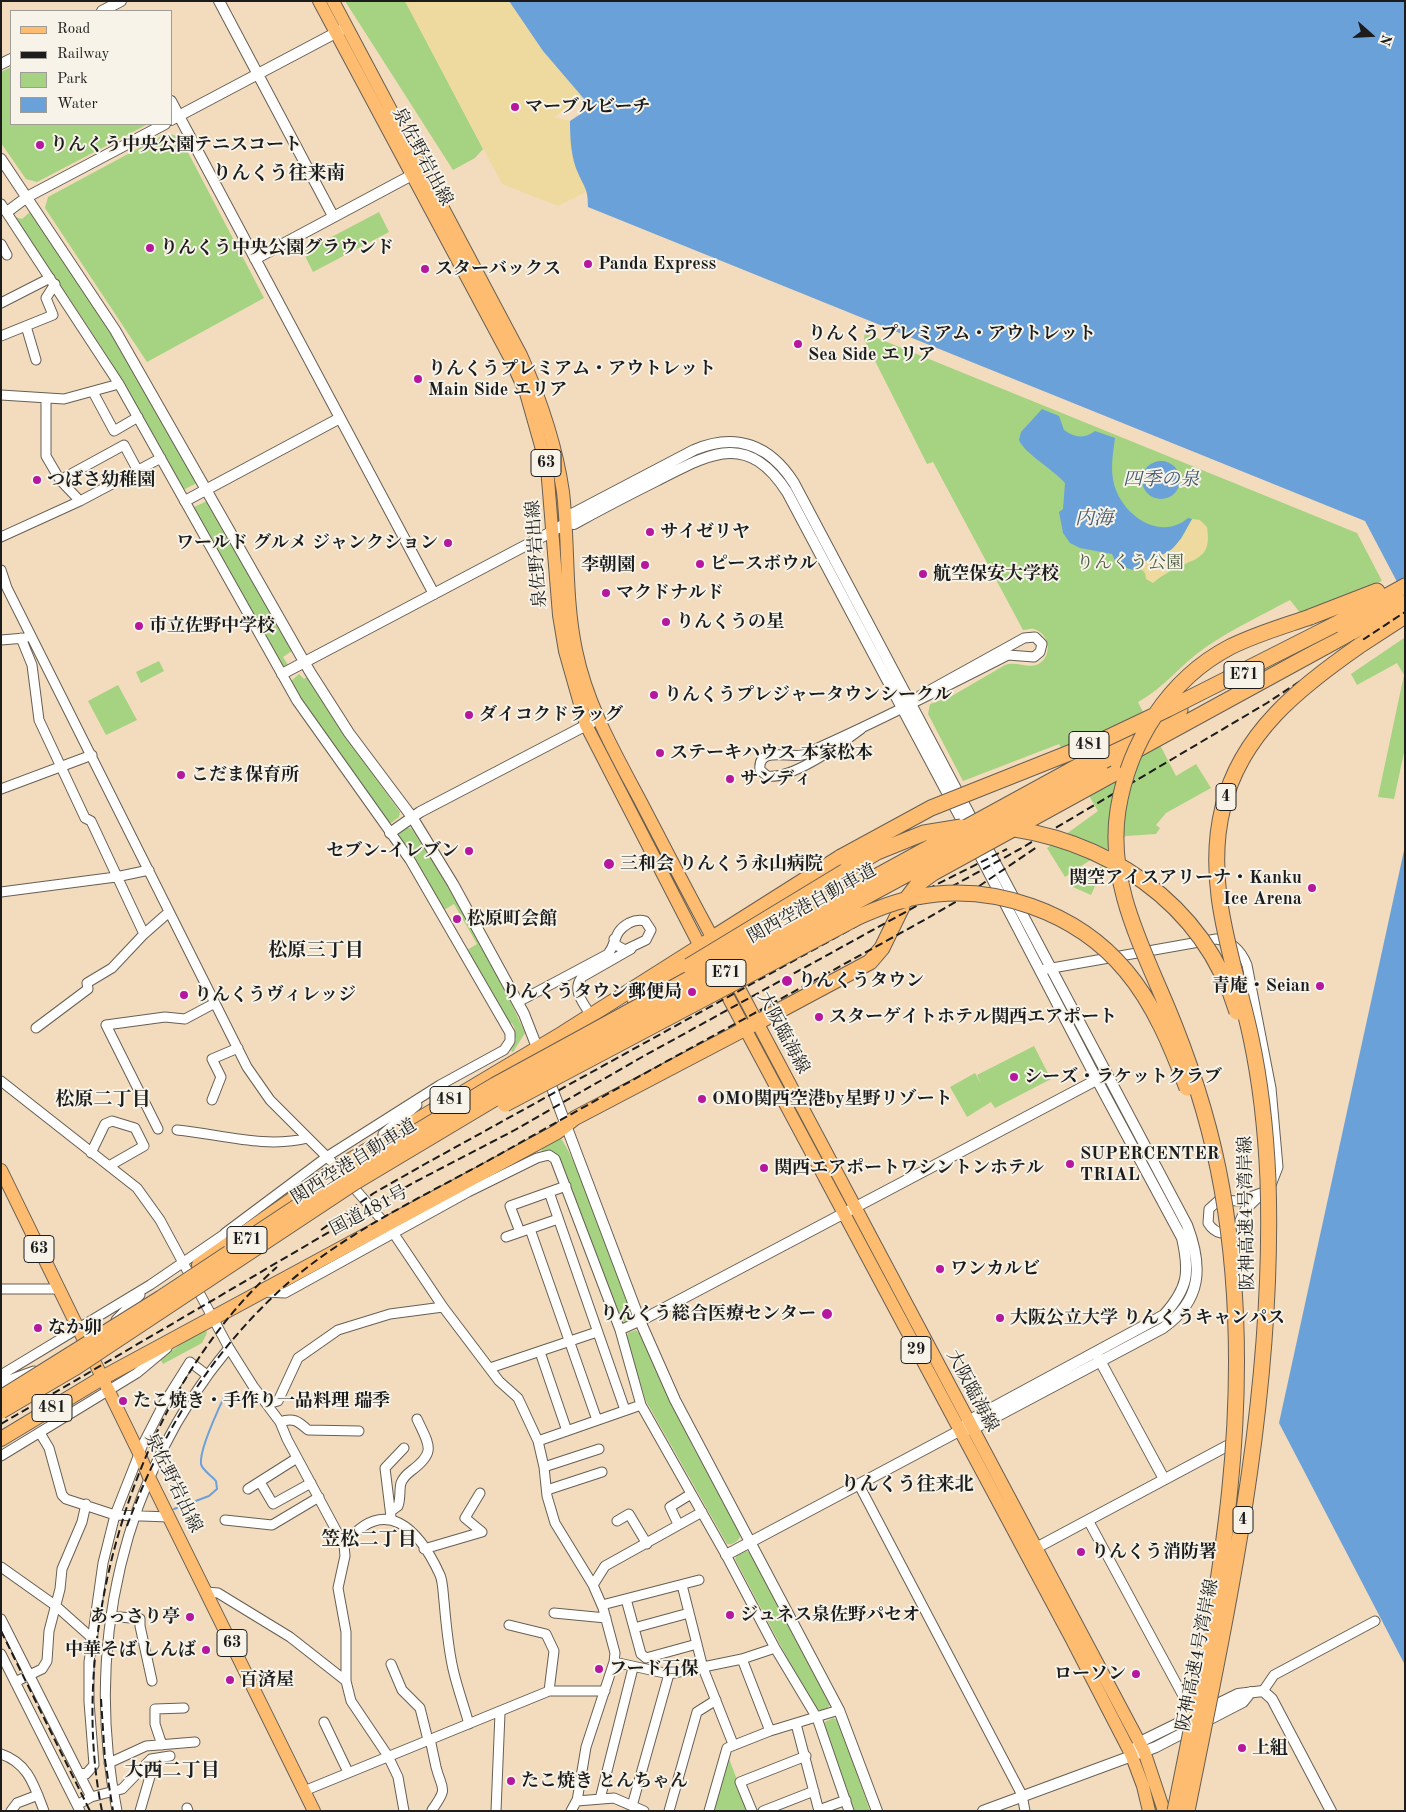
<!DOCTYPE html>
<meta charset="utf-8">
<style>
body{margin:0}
#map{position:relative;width:1406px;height:1812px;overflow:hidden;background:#f3dbbd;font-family:"Old Standard TT",serif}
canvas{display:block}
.frame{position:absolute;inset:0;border:2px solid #1c1c1c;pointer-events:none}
.legend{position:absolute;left:10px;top:10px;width:162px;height:115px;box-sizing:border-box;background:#f7f3e8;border:1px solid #9f9d96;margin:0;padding:6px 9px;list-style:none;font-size:15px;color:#1c1c1c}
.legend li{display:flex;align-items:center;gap:10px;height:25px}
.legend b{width:25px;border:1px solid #9f9d96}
.north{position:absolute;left:1346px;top:10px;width:50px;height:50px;-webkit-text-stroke:4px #f7f3e8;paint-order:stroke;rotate:109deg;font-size:14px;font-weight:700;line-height:20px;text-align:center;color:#1c1c1c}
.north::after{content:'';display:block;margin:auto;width:18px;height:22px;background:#1c1c1c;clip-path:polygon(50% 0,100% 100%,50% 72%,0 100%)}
</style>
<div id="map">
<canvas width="1406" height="1812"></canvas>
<div class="frame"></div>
<ul class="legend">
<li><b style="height:6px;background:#fdbc6f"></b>Road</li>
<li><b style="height:6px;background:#1c1c1c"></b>Railway</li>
<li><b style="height:14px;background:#a5d381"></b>Park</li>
<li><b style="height:14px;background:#6ba1d9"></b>Water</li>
</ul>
<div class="north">N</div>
</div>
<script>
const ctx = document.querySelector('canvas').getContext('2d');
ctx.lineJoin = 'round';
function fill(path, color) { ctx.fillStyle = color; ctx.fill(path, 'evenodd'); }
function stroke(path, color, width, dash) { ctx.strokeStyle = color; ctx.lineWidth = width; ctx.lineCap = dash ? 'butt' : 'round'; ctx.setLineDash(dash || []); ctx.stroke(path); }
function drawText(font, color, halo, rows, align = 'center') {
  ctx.font = font + ' "Old Standard TT","Noto Serif JP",serif'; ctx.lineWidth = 4; ctx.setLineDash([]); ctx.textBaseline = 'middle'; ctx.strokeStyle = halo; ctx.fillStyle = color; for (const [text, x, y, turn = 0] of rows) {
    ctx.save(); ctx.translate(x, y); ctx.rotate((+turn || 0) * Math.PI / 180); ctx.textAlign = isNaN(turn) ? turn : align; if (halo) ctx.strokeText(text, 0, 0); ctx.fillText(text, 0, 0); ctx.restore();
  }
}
const green = new Path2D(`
 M345 1H405L483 149 475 158 453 170Z
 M11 67V124H148L37 182 26 179 1 143V72Z
 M167 133 180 137 264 298 147 362 45 208 48 197Z
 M30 212 113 334 197 483 183 490 104 351 15 217 22 219Z
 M379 212 389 232 313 272 303 252Z
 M865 333 1357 533 1382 581 1301 614 1290 600C1262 615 1232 629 1206 647 1181 664 1164 688 1138 702L1176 776 1196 764 1211 788 1166 813 1156 825 1160 828 1156 834 1126 836 1065 877 1047 848 1098 811 1059 744 963 781 928 714 930 704 950 697 1005 665C1016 661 1026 668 1036 665 1053 659 1051 634 1034 629 1030 628 1027 630 1023 630L933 462 927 464 864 339Z
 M207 501 292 651 283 657 288 665 286 666H282L192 508Z
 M1404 638 1405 748 1394 799 1378 797 1404 675 1397 663 1357 685 1351 674Z
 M159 661 164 671 141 683 136 672Z
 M299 674 304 679 307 677 336 723 400 812 399 817 391 823H387L301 700 290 682Z
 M118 685 137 720 106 735 88 701Z
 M407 827 412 829C454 895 493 961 525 1033L513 1052 510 1050 516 1040 513 1031 515 1029 512 1023 509 1024 467 950 477 944 454 904 444 910 398 836 399 832Z
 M1104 866 1091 895 1073 887 1081 870Z
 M1034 1046 1051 1079 995 1108 991 1102 967 1117 950 1087 975 1073 981 1084 977 1075Z
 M559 1137C571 1143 625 1291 633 1314L631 1320 624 1322 620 1320 559 1156 550 1152 541 1153 543 1145Z
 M205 1327 207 1333 202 1343 163 1364 160 1359Z
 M636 1330 639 1333 694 1449 742 1533C739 1540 735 1545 727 1544L646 1401 626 1338 628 1333Z
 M746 1551 751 1553 830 1704 828 1708 820 1711 814 1709 735 1559 737 1555Z
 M833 1718 838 1720 870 1811H853L823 1726 825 1722Z
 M728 1756 749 1811H711Z`);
const sand = new Path2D(`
 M405 1H509L543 51 584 97 554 117 570 121C570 147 575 168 588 191L558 206 502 184Z
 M1192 519 1200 520 1207 527C1211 554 1202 557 1180 566 1170 571 1161 576 1153 583L1146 579 1145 573 1141 569 1133 570 1137 565 1181 539Z`);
const water = new Path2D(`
 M509 1H1405V597L1365 521 588 207C588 189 585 189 578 173 571 158 570 138 570 121L591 107 543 51Z
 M1042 409 1059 416 1064 430C1075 438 1084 439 1095 431L1115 438C1113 453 1110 469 1114 484 1122 515 1160 542 1188 518L1192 519C1186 529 1181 541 1172 549 1161 558 1143 558 1133 570L1117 565 1112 554 1080 548 1070 543 1063 533 1059 512 1063 509 1065 483C1054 470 1024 453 1019 440L1021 432Z
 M1142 480a19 19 0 1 1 38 0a19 19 0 1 1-38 0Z
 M1405 846V1665L1279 1423Z`);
const stream = new Path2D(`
 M174 1509 209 1496 217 1489 216 1481C212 1476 202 1470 201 1464 199 1449 219 1408 226 1393`);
const minor = new Path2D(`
 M1 204 119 384 297 701 410 860 510 1033V1041L504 1050 440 1085 328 1156 225 1233
 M1 244 7 255
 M1 303 50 278
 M26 326 36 360
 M1 336 53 315 46 298 55 284
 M93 392 114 431 138 417
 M1 395 64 399 119 384
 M46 399V456L60 480 80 501
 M60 480 124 445 138 471
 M1 537 80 501 161 458
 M1 570 7 588 247 1067 270 1100 331 1161
 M21 638 32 665 39 720 85 818 91 821 144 934
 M1 640 25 638
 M861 729C841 744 792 780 767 776L760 770C757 746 789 758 802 755 808 754 814 750 820 747 883 719 945 687 1008 655L1034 657 1040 652 1042 644 1035 637 1024 638 921 695 911 703
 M1 789 92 755
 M1 892 116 877 149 870
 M1041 970 1216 939C1232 941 1241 950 1247 965L1271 1088 1278 1167 1271 1185 1245 1210 1236 1229C1225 1236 1215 1234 1208 1223L1209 1209 1219 1200 1239 1201 1264 1192
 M518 1002 608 954C618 941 612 933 629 923 635 920 639 919 645 921L651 930 646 940 625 950 616 945 614 939
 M591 1016C584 1003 571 991 582 977L631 949
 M36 1028 88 989 87 983 112 968 144 934 169 912
 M1 1081 137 1188 160 1220 229 1348 253 1386 280 1422 287 1439 344 1545 345 1556 338 1588 346 1632V1681L351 1701 388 1756 398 1777 404 1811
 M212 1100 221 1077 212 1059 238 1048
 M158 1129 106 1025 165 1017 185 1019 215 1003
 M177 1130C220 1134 265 1149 308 1138
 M383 1134 417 1105
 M91 1153 105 1124 112 1121 135 1128 144 1146 109 1166
 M349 1182 394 1234 443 1307 499 1381 518 1398 538 1441 544 1467 547 1496 555 1523 593 1585 603 1608 615 1653 614 1662
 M549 1192 625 1410
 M530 1229 597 1420
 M520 1232 510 1206 566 1186
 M506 1237 558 1219
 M1 1289H58
 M264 1292 285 1293 468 1192 537 1158 549 1155 555 1159 620 1330 641 1405 726 1555 775 1648 817 1718 849 1811
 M116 1320 140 1295
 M620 1330 640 1321
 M540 1352 567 1431
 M490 1368 597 1332
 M1 1375 150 1285 229 1231
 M1 1383 34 1371
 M267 1404 278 1401 298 1358 338 1330 390 1314 443 1307
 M280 1422C293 1417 298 1421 308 1430L359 1431
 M40 1433 49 1448 62 1495 66 1499 115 1515 169 1517
 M538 1441 641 1405
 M1 1456 137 1373 167 1348
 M544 1467 599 1449
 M260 1482 273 1504 311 1483
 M859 1485 1022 1795 1025 1811
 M248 1489 297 1458
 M547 1490 602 1472
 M391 1511 398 1506C401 1498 399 1490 401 1483 403 1478 407 1474 411 1471 437 1452 429 1445 417 1419
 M391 1517 385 1468 404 1448
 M225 1520 272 1525 319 1497
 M1088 1520 1194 1716
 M617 1521 629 1514 647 1544
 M678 1524 670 1507 691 1494
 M344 1545C385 1493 419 1529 440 1575 443 1582 443 1593 444 1601 446 1624 448 1647 453 1669 457 1687 464 1706 469 1724
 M424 1549 482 1532 465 1518 480 1493
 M1 1567 56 1606 93 1639
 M593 1585 605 1566 702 1512
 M682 1585 703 1668 733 1744
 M207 1592 218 1593 290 1637 346 1681
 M626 1599 641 1654 646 1658 697 1644
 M602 1605 699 1580
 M554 1613 606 1618
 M111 1616 140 1619V1626L152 1681
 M1 1619 91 1797
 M509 1625 546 1634 554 1651 549 1691
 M634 1628 689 1613
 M1 1654 80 1811
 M742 1659 770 1731
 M391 1664 402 1690 420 1708 428 1740
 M15 1682 42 1669 47 1661 49 1631 60 1589 62 1569 82 1522 86 1504
 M1263 1691 1274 1675 1375 1621
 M324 1722 348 1772
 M796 1724 819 1811
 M430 1739C432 1748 434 1758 436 1767 442 1791 449 1786 432 1810
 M162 1745 155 1724V1709L184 1708
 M1 1754C28 1763 34 1785 44 1811
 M109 1763 146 1746 195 1742
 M79 1773 86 1774 94 1765 89 1702V1662L103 1563 115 1515 143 1444 163 1405 190 1362 207 1375
 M304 1791 549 1691H605
 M600 1799 633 1668
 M77 1805 91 1797 122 1789 151 1759 170 1756
 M632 1806 669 1674
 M187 1808 188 1811
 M819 1810 846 1800
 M11 1811 17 1803 38 1795
 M117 1811C84 1647 122 1477 229 1348
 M140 1811 153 1766
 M496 1811 500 1713
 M571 1811 577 1800
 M644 1811 614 1798 577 1801 586 1747 614 1662 669 1674 742 1659 775 1648
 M669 1811 697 1712 716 1700
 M709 1811 727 1748 770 1731 839 1710
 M752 1811 740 1782 806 1756
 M763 1811 814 1791`);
const tertiary = new Path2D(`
 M219 1 333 216
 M102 11 121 1
 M1 64 11 59
 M171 101 434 594
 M171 120 343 29
 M1 159 115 330 310 672 349 733 412 817 453 884 524 1014 540 1055
 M7 212 27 197 165 124
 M255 259 412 175
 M185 501 340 418
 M566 523 574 524C601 509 628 495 656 481 709 454 747 430 787 492L968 832
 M282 674 553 531 566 523 572 514 694 450C736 432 770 445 794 483L1187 1225C1203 1267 1202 1300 1163 1328L973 1429 959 1431 726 1555
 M390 833 420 812 598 719
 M547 1075 640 1321 675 1400 839 1710 877 1811
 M640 1321 1102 1077
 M1098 1357 1164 1479
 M965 1425 968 1421 1164 1315C1188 1288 1190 1273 1182 1238L1097 1080 974 844
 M1036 1548 1227 1446
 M1136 1747 1140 1742 1238 1694 1263 1691 1272 1699 1331 1811
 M983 1811 1156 1747 1243 1702 1251 1692`);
const primary = new Path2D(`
 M319 1 510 358 526 393 547 467 559 615 565 651 586 725 704 954
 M333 1 521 355C541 400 556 443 563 492 569 544 565 598 576 650 587 705 615 753 641 802 666 850 691 899 717 946
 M732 975 1144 1751 1164 1811
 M719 980 1071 1638 1131 1754 1143 1786 1149 1811
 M1 1170 139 1453 149 1477 314 1811`);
const trunk = new Path2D(`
 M199 1265 337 1168 563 1033 713 938
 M1 1439 102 1378 557 1132 575 1118 758 1022`);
const motorway = new Path2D(`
 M1310 617 1377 591
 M1323 631 1405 586
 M1359 646 1405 616
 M1093 758 1180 710
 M1100 770 1405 603
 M713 938 841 857
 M635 1000 689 966
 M758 1022 870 962 882 948 902 907`);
const rail = new Path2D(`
 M321 1230 374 1193 425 1164 882 912 1007 849
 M1 1424 413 1183 513 1131 642 1057 1020 849 1267 703 1405 612
 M127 1526C161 1433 213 1349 288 1283 353 1227 435 1191 509 1149 647 1071 787 996 926 919L957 901 1037 847
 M1 1631 90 1811
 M101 1699 105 1760 113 1811
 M102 1811C65 1630 138 1390 277 1267`);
const motorwayBridge = new Path2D(`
 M992 826C1104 837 1203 901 1237 1012
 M841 857 931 808 1107 738 1168 709 1334 625
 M905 901 918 884 933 873 1115 773
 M689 966 877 852 924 833 961 827
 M505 1104 856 918C876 909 896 901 917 897 992 882 1077 912 1126 971 1154 1004 1172 1048 1187 1088
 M256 1234 348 1173 495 1085 1093 758
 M1 1398 161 1298 229 1253
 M1 1411 76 1367 355 1182 519 1084 1100 770
 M1175 1811C1217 1602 1260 1403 1222 1189 1212 1132 1195 1077 1174 1024 1147 955 1106 887 1118 810 1129 742 1169 679 1230 647 1256 634 1284 626 1310 617
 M1187 1811C1229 1601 1275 1395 1268 1180 1266 1133 1261 1085 1251 1038 1235 963 1203 886 1223 807 1241 733 1300 687 1359 646`);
const markers = [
 [515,107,5,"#b5179e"],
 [40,145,5,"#b5179e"],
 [150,248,5,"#b5179e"],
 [588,264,5,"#b5179e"],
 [425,269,5,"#b5179e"],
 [798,344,5,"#b5179e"],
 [418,379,5,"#b5179e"],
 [37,480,5,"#b5179e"],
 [650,532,5,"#b5179e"],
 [448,543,5,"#b5179e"],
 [700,564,5,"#b5179e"],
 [645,565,5,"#b5179e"],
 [923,574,5,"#b5179e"],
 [606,593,5,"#b5179e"],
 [666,622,5,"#b5179e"],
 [139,626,5,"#b5179e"],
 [654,695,5,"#b5179e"],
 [469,715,5,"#b5179e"],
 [660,753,5,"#b5179e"],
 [181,775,5,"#b5179e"],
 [730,779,5,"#b5179e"],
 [469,851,5,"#b5179e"],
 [609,864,6,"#b5179e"],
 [1312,888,5,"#b5179e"],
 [457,919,5,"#b5179e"],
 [787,981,6,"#b5179e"],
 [1320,986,5,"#b5179e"],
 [692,992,5,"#b5179e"],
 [184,995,5,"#b5179e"],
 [819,1017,5,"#b5179e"],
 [1014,1077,5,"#b5179e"],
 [702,1099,5,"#b5179e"],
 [1070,1164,5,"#b5179e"],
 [764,1168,5,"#b5179e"],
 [940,1269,5,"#b5179e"],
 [827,1314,6,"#b5179e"],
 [1000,1318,5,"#b5179e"],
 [38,1328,5,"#b5179e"],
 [123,1401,5,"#b5179e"],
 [1081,1552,5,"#b5179e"],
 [730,1615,5,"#b5179e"],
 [190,1617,5,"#b5179e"],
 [206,1650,5,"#b5179e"],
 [599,1669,5,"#b5179e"],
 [1136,1674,5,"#b5179e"],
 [230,1680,5,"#b5179e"],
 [1242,1748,5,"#b5179e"],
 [511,1781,5,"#b5179e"]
];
const shields = [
 [546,463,30],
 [1244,675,40],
 [1089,745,40],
 [1226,797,20],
 [726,973,40],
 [450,1100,40],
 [247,1240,40],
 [39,1249,30],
 [916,1350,30],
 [52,1408,40],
 [1243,1520,20],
 [232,1643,30]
];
const shieldNames = [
 ["63",546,463],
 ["E71",1244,675],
 ["481",1089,745],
 ["4",1226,797],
 ["E71",726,973],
 ["481",450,1100],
 ["E71",247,1240],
 ["63",39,1249],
 ["29",916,1350],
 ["481",52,1408],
 ["4",1243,1520],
 ["63",232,1643]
];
const poiNames = [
 ["マーブルビーチ",525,107],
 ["りんくう中央公園テニスコート",50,145],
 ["りんくう中央公園グラウンド",160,248],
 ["Panda Express",598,264],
 ["スターバックス",435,269],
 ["りんくうプレミアム・アウトレット",808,334],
 ["Sea Side エリア",808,355],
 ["りんくうプレミアム・アウトレット",428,369],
 ["Main Side エリア",428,390],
 ["つばさ幼稚園",47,480],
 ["サイゼリヤ",660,532],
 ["ワールド グルメ ジャンクション",438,543,"right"],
 ["ピースボウル",710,564],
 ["李朝園",635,565,"right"],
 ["航空保安大学校",933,574],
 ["マクドナルド",616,593],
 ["りんくうの星",676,622],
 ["市立佐野中学校",149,626],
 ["りんくうプレジャータウンシークル",664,695],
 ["ダイコクドラッグ",479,715],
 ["ステーキハウス 本家松本",670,753],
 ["こだま保育所",191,775],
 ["サンディ",740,779],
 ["セブン-イレブン",459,851,"right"],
 ["三和会 りんくう永山病院",620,864],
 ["関空アイスアリーナ・Kanku",1302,878,"right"],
 ["Ice Arena",1302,899,"right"],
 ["松原町会館",467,919],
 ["りんくうタウン",798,981],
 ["青庵・Seian",1310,986,"right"],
 ["りんくうタウン郵便局",682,992,"right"],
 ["りんくうヴィレッジ",194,995],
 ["スターゲイトホテル関西エアポート",829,1017],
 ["シーズ・ラケットクラブ",1024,1077],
 ["OMO関西空港by星野リゾート",712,1099],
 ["SUPERCENTER",1080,1154],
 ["TRIAL",1080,1175],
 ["関西エアポートワシントンホテル",774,1168],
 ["ワンカルビ",950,1269],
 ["りんくう総合医療センター",816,1314,"right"],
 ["大阪公立大学 りんくうキャンパス",1010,1318],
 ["なか卯",48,1328],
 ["たこ焼き・手作り一品料理 瑞季",133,1401],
 ["りんくう消防署",1091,1552],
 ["ジュネス泉佐野パセオ",740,1615],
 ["あっさり亭",180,1617,"right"],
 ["中華そば しんば",196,1650,"right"],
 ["フード石保",609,1669],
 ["ローソン",1126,1674,"right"],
 ["百済屋",240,1680],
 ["上組",1252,1748],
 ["たこ焼き とんちゃん",521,1781]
];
const streetNames = [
 ["泉佐野岩出線",422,157,62],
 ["泉佐野岩出線",537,554,-94],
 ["関西空港自動車道",812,904,-29],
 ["大阪臨海線",783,1033,62],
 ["関西空港自動車道",354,1162,-32],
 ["国道481号",369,1211,-28],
 ["阪神高速4号湾岸線",1247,1213,-91],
 ["大阪臨海線",972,1391,62],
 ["泉佐野岩出線",173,1483,64],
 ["阪神高速4号湾岸線",1198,1655,-79]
];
const parkNames = [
 ["りんくう公園",1130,563]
];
const neighbourhoodNames = [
 ["りんくう往来南",279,174],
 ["松原三丁目",316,951],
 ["松原二丁目",103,1100],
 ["りんくう往来北",907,1485],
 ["笠松二丁目",369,1540],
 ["大西二丁目",172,1771]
];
const waterNames = [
 ["四季の泉",1161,480],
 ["内海",1094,519]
];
fill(green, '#a5d381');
fill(sand, '#eeda9e');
fill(water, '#6ba1d9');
stroke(stream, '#6ba1d9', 2);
stroke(minor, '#675f54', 11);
stroke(tertiary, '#675f54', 12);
stroke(primary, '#675f54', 14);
stroke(trunk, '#675f54', 16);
stroke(motorway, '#675f54', 17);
stroke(minor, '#fff', 9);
stroke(tertiary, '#fff', 10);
stroke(primary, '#fdbc6f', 12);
stroke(trunk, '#fdbc6f', 14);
stroke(motorway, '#fdbc6f', 15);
stroke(rail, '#1c1c1c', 2, [8, 4]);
stroke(motorwayBridge, '#675f54', 17, []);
stroke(motorwayBridge, '#fdbc6f', 15);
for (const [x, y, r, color] of markers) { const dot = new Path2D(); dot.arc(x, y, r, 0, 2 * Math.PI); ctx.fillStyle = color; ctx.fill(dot); stroke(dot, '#f7f3e8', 2); }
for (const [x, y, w] of shields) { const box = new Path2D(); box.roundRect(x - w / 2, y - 13.5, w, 27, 4); ctx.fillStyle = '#f7f3e8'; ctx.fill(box); stroke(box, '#1c1c1c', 1); }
drawText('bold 16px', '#1c1c1c', null, shieldNames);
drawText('bold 18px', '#1c1c1c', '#f7f3e8', poiNames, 'left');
drawText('18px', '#1c1c1c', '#f7f3e8', streetNames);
drawText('18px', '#4c5c3f', '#f7f3e8', parkNames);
drawText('bold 19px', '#1c1c1c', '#f7f3e8', neighbourhoodNames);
drawText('italic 19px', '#405871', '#f7f3e8', waterNames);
</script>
